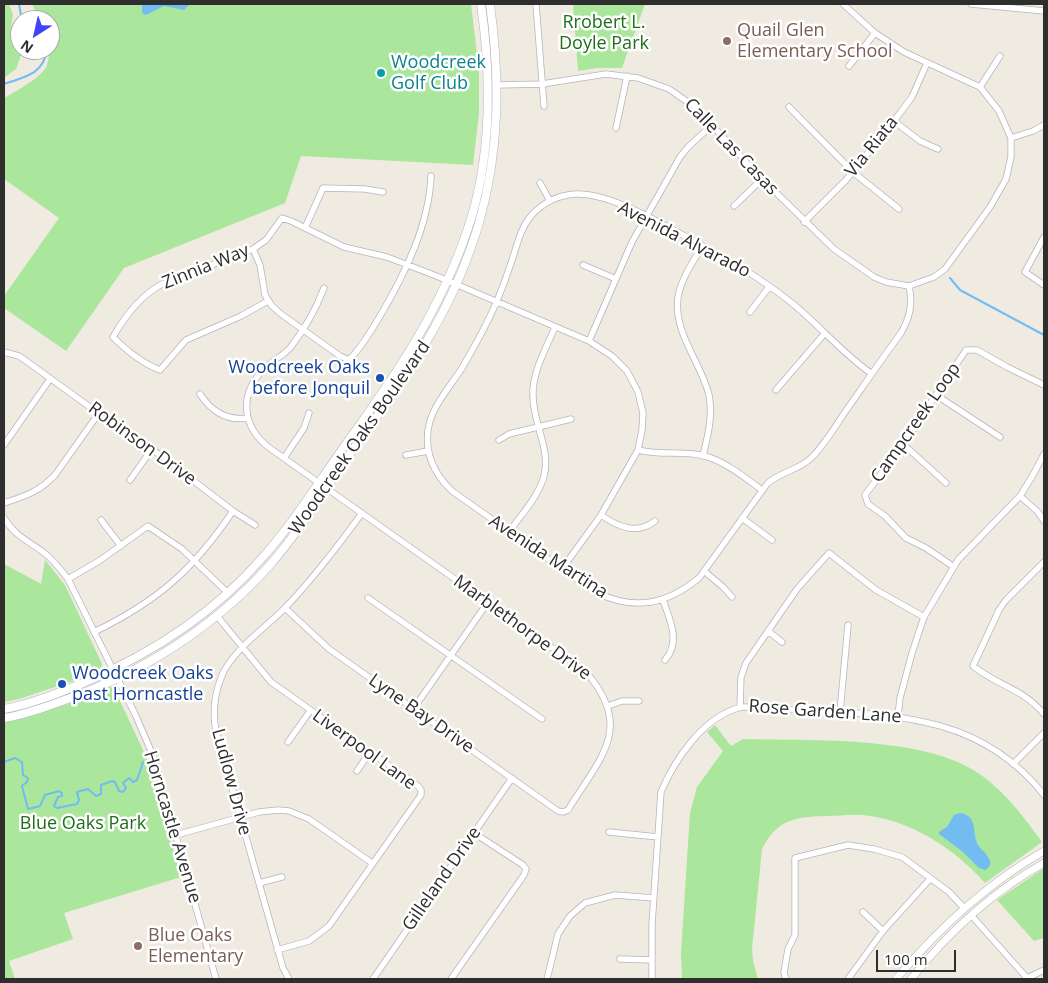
<!DOCTYPE html>
<style>
body{margin:0}
#map{position:relative;width:1048px;height:983px;overflow:hidden;background:#efebe0;font-family:"Open Sans",sans-serif}
canvas{display:block}
.frame{position:absolute;inset:0;border:5px solid #2e2e2e;pointer-events:none}
.north{position:absolute;left:10px;top:10px;width:50px;height:50px;box-sizing:border-box;background:#fff;border:1px solid #ababab;border-radius:50%;rotate:215deg;font-size:14px;font-weight:700;line-height:20px;text-align:center;color:#2e2e2e}
.north::after{content:'';display:block;margin:auto;width:18px;height:22px;background:#3e44fe;clip-path:polygon(50% 0,100% 100%,50% 72%,0 100%)}
.scale{position:absolute;left:876px;top:950px;width:80px;height:22px;box-sizing:border-box;border:2px solid #2e2e2e;border-top:0;padding-left:6px;font-size:15px;line-height:18px;white-space:nowrap;color:#2e2e2e;-webkit-text-stroke:4px #fff;paint-order:stroke}
</style>
<div id="map">
<canvas width="1048" height="983"></canvas>
<div class="frame"></div>
<div class="north">N</div>
<div class="scale">100 m</div>
</div>
<script>
const ctx = document.querySelector('canvas').getContext('2d');
ctx.lineJoin = 'round';
function fill(path, color) { ctx.fillStyle = color; ctx.fill(path, 'evenodd'); }
function stroke(path, color, width, dash) { ctx.strokeStyle = color; ctx.lineWidth = width; ctx.lineCap = dash ? 'butt' : 'round'; ctx.setLineDash(dash || []); ctx.stroke(path); }
function drawText(font, color, halo, rows, align = 'center') {
  ctx.font = font + ' "Open Sans",sans-serif'; ctx.lineWidth = 5; ctx.setLineDash([]); ctx.textBaseline = 'middle'; ctx.strokeStyle = halo; ctx.fillStyle = color; for (const [text, x, y, turn = 0] of rows) {
    ctx.save(); ctx.translate(x, y); ctx.rotate((+turn || 0) * Math.PI / 180); ctx.textAlign = isNaN(turn) ? turn : align; if (halo) ctx.strokeText(text, 0, 0); ctx.fillText(text, 0, 0); ctx.restore();
  }
}
const green = new Path2D(`
 M4 4H9L13 15 10 34 21 55 16 69 4 78Z
 M32 4H471L479 71V113L473 165 301 156 285 203 124 268 66 351 4 308V296L59 218 4 179V98C16 91 37 80 45 69 51 62 50 31 50 20H40Z
 M573 4H645L622 68H597L578 71Z
 M45 560 65 585 102 664 100 670 91 675 19 699 4 702V564L41 584Z
 M109 687 114 688 150 765 181 877 64 913 73 939 9 961 15 979H4V721L68 704Z
 M715 725 731 746 743 739C808 741 927 735 981 775 1007 794 1023 816 1042 842L985 883C954 848 911 820 863 815 851 814 837 816 825 816 794 817 777 820 762 849L752 949 753 961 758 979H682L681 952 690 813 697 787 723 751 707 732Z
 M1044 868V938L1034 941 997 900Z`);
const water = new Path2D(`
 M142 4H190L184 10 164 6 146 15 142 13Z
 M960 813C979 816 971 832 978 845 981 850 988 854 990 861 991 866 988 868 985 870L979 868 963 852 939 834V832L947 827 954 815Z`);
const stream = new Path2D(`
 M19 4 21 15 26 20
 M4 84C24 77 43 75 47 50
 M950 278 960 290 1044 335
 M4 762 15 758 22 762 23 775 28 778 27 782 22 786 28 809 40 806 45 795 59 791 62 793V796L58 797 54 806 57 808 77 804 79 800 77 792 88 789 96 796 101 794V785L112 781 115 782 119 791 123 792 126 788 123 783 129 778 133 782 137 780 143 762`);
const minor = new Path2D(`
 M536 4 544 106
 M971 4 1044 11
 M849 66 875 33
 M498 85 542 84 606 74 638 78 669 89 695 107 762 179 834 249 874 277 886 282 909 286 934 277 945 269 990 207 1006 179 1011 157V138L999 111 980 87 904 52 875 33 843 4
 M980 87 1000 56
 M789 107 853 172 899 209
 M894 121 920 141 938 149
 M616 128 627 76
 M1011 138 1033 131 1044 125
 M540 183 550 201
 M734 206 762 179
 M804 222 846 180 894 121 912 97 927 63
 M305 228 323 188 365 189 383 192
 M1044 237 1025 272 1044 285
 M702 246C693 262 681 279 678 297 673 333 701 362 709 395 713 416 708 435 703 456
 M253 249 260 265 265 295 272 306 281 314 340 356 349 360C362 347 371 331 380 316 405 274 429 225 431 176
 M583 265 616 279
 M268 301 241 316 186 340 160 370C144 364 126 350 113 337 125 316 140 296 162 284L253 249 266 240 282 218 291 221 344 247 387 257 439 277 589 341 612 356 627 371 638 392 643 413 642 430 638 450 601 515 562 569
 M750 312 769 287
 M589 341 632 242 680 157 688 147 712 125
 M4 352 19 356 29 363 105 418 160 455 233 511 255 525
 M872 374C843 354 820 326 793 304 759 276 720 255 681 234 653 219 608 193 576 194 558 195 542 203 530 217 519 231 516 250 510 266 506 278 502 289 497 301 487 324 475 346 462 368 450 387 431 407 428 430 425 454 435 475 452 491L595 592C634 611 666 605 699 578L767 484C780 472 798 470 810 459 823 447 833 430 843 415 862 388 881 360 901 333 910 317 913 304 909 286
 M776 390 825 333
 M200 394C211 411 227 421 248 418
 M936 395 1000 437
 M499 440 509 434 571 419
 M903 444 946 483
 M4 445 50 379
 M638 450C660 456 683 450 705 456 726 462 744 477 762 490
 M406 455 428 451
 M284 458 304 428 309 413
 M130 480 152 449
 M1020 496 1038 512 1044 521
 M4 503C25 496 39 492 55 475L99 413
 M601 515C618 527 637 535 655 521
 M4 518C14 535 28 541 43 552 53 559 60 569 68 579L135 714 154 758 216 979
 M742 518 772 540
 M101 520 121 546
 M509 532C521 515 539 496 544 476 551 450 533 423 533 396 532 372 546 349 555 327
 M1044 562 1006 600 999 610 973 666C998 686 1022 688 1044 714
 M954 567 926 548 906 538 885 516 868 504 865 495 903 444 966 350H977L1007 367 1044 385
 M704 571 723 587 732 597
 M68 579 99 561 148 526 182 549 228 593
 M368 598 542 719
 M663 600C670 620 681 642 665 660
 M285 608 329 649 558 811 563 812 568 810C599 759 636 728 585 671L271 449C241 427 238 393 266 367 273 360 283 356 290 348 304 330 316 309 324 288
 M217 616 271 682 418 786 421 790V795L329 926 309 941 277 950
 M768 631 782 642
 M94 632C158 601 193 570 233 511
 M608 706 622 701H639
 M740 707 741 677 746 663 797 589 829 553 876 590 924 617
 M414 708 488 602
 M840 712 848 625
 M898 716 900 698 912 653 924 617 958 560 1020 496 1033 475 1044 454
 M288 742 310 711
 M1013 764 1044 733
 M357 771 370 752
 M609 832 658 837
 M176 835 259 812 278 810 289 811 309 819 372 863
 M259 883 282 877
 M863 912 883 931
 M971 915 1027 978
 M620 959 652 960
 M289 979 283 968 216 731C212 710 215 690 224 671 238 646 265 628 285 608 313 579 338 546 362 513
 M373 979 512 778
 M451 979 524 875 526 869 523 865 474 833
 M547 979 558 934 570 916 585 903 615 895 654 898
 M652 979V924L661 792C675 759 703 718 738 708 746 705 757 709 765 709 777 710 790 709 803 710 895 715 981 715 1044 795
 M786 979 784 973 788 949 795 935V858L848 845 874 849 902 857 949 892 964 908
 M848 979 883 931 930 879
 M1025 979 1044 970`);
const tertiary = new Path2D(`
 M896 979C939 928 986 884 1044 851
 M911 979C948 933 992 892 1044 863`);
const secondary = new Path2D(`
 M4 709C31 704 57 694 83 683 151 654 214 614 263 557 296 520 322 477 351 437 401 368 445 302 471 219 492 150 491 75 481 4
 M4 718C24 715 43 708 62 701 142 673 212 629 269 566 302 528 328 485 357 444 409 373 454 308 479 223 500 150 500 78 490 4`);
const markers = [
 [727,41,5,"#8d6e63"],
 [381,73,5,"#0f9aa8"],
 [380,378,5,"#1a4fb4"],
 [62,684,5,"#1a4fb4"],
 [138,946,5,"#8d6e63"]
];
const parkNames = [
 ["Rrobert L.",604,23],
 ["Doyle Park",604,44],
 ["Blue Oaks Park",83,824]
];
const educationNames = [
 ["Quail Glen",737,31],
 ["Elementary School",737,52],
 ["Blue Oaks",148,936],
 ["Elementary",148,957]
];
const cultureNames = [
 ["Woodcreek",391,63],
 ["Golf Club",391,84]
];
const streetNames = [
 ["Calle Las Casas",731,147,46],
 ["Via Riata",872,147,-51],
 ["Avenida Alvarado",684,240,27],
 ["Zinnia Way",206,267,-22],
 ["Campcreek Loop",916,423,-55],
 ["Woodcreek Oaks Boulevard",360,438,-55],
 ["Robinson Drive",142,444,36],
 ["Avenida Martina",548,557,33],
 ["Marblethorpe Drive",522,628,36],
 ["Rose Garden Lane",825,712,4],
 ["Lyne Bay Drive",421,714,35],
 ["Liverpool Lane",364,750,36],
 ["Ludlow Drive",231,782,75],
 ["Horncastle Avenue",172,827,73],
 ["Gilleland Drive",442,879,-55]
];
const transitNames = [
 ["Woodcreek Oaks",370,368],
 ["before Jonquil",370,389],
 ["Woodcreek Oaks",72,674,"left"],
 ["past Horncastle",72,695,"left"]
];
fill(green, '#aae69c');
fill(water, '#72bcf2');
stroke(stream, '#72bcf2', 2);
stroke(minor, '#b4b4c1', 7);
stroke(tertiary, '#b4b4c1', 8);
stroke(secondary, '#b4b4c1', 9);
stroke(minor, '#fff', 5.5);
stroke(tertiary, '#fff', 7);
stroke(secondary, '#fff', 8);
for (const [x, y, r, color] of markers) { const dot = new Path2D(); dot.arc(x, y, r, 0, 2 * Math.PI); ctx.fillStyle = color; ctx.fill(dot); stroke(dot, '#fff', 2); }
drawText('18px', '#1e6f19', '#fff', parkNames);
drawText('18px', '#785e54', '#fff', educationNames, 'left');
drawText('18px', '#0d838f', '#fff', cultureNames, 'left');
drawText('18px', '#2e2e2e', '#fff', streetNames);
drawText('18px', '#164399', '#fff', transitNames, 'right');
</script>
